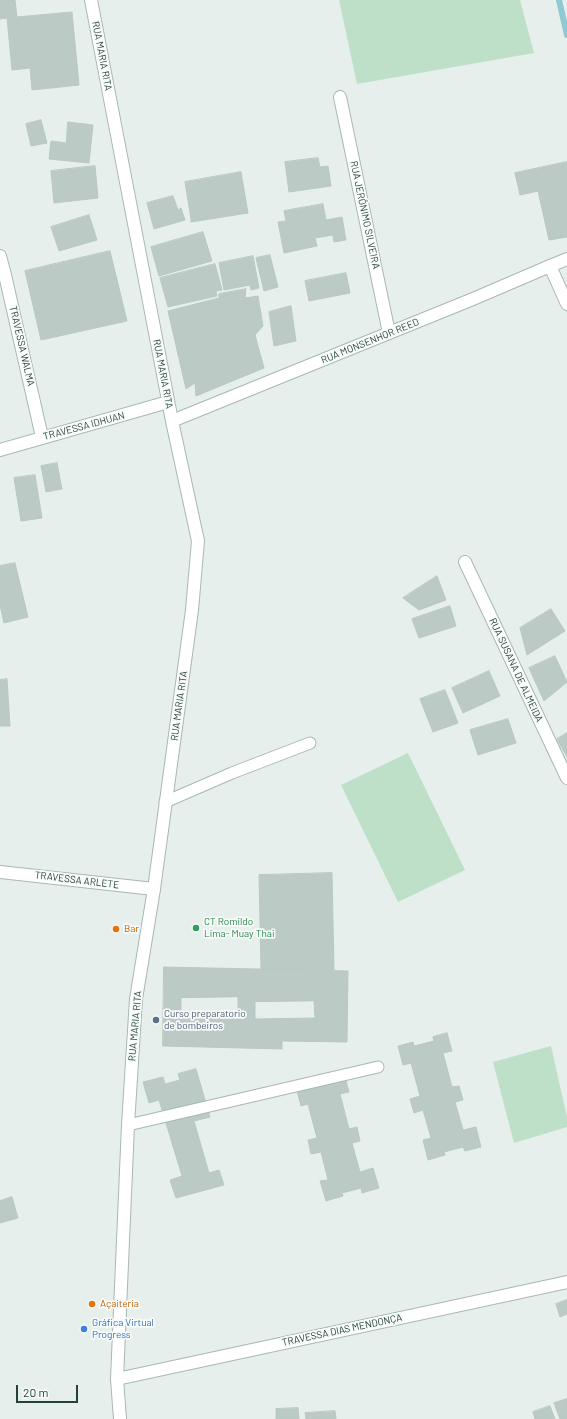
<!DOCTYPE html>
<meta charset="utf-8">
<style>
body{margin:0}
#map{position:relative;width:567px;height:1419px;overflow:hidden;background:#e6efeb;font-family:Barlow,sans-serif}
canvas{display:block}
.scale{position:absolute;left:16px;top:1385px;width:62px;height:18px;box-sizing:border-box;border:2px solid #24423a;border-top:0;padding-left:5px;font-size:12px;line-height:14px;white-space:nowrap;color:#24423a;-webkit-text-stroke:3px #f7fbf9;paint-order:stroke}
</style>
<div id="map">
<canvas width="567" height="1419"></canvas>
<div class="scale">20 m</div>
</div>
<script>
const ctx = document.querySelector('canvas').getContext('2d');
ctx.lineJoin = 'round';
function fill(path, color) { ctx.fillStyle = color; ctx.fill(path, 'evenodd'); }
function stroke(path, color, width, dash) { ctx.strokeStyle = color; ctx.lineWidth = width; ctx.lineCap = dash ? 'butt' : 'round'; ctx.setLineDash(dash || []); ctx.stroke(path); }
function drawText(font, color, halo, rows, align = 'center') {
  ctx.font = font + ' Barlow,sans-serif'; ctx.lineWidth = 3.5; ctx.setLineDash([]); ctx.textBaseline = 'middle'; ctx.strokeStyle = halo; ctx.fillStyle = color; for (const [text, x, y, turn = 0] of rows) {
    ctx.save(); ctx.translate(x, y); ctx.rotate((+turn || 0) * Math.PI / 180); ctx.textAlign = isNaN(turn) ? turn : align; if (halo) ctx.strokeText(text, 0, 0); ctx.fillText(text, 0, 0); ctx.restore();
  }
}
const green = new Path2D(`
 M339 0H520L534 53 357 84Z
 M408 753 465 870 398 902 341 785Z
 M551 1046 567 1117V1127L514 1143 493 1062Z`);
const stream = new Path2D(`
 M559 0 567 35`);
const building = new Path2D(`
 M0 0H15L17 17 72 12 79 85 32 90 30 68 12 70 7 18 0 19Z
 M41 120 47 143 31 146 26 124Z
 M68 122 93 125 89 163 49 159 51 141 66 143Z
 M318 158 320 167 328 166 331 186 289 192 285 162Z
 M567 162V237L549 240 538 191 520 195 515 173Z
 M95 166 98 198 54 203 51 171Z
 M241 172 248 213 191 222V219L185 182Z
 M173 196 178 210 181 208 185 220 154 229 147 203Z
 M323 204 326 220 342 217 346 240 334 242 333 235 315 238 317 246 284 253 278 222 286 221 284 211Z
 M89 215 97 240 59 251 51 227Z
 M203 232 212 261 159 276 151 247Z
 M110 251 127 321 41 340 25 271Z
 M270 255 278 287 264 291 256 258Z
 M253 256 259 288 251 290 250 285 224 290 219 263Z
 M215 264 222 290 216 291 217 296 168 307 160 278Z
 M346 273 350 293 309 301 305 281Z
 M246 289 245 298 258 296 263 326 255 335 264 368 196 396 195 383 186 389 168 311 219 298V294Z
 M291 306 296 341 274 346 269 312Z
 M57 463 62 489 46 492 41 466Z
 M35 475 42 518 21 521 14 478Z
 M15 563 28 617 4 623 0 605V566Z
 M437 576 446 600 419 610 403 598Z
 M450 606 456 626 419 638 412 619Z
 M551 609 565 631 527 655 520 628Z
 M555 656 567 682 544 701 529 668Z
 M489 671 500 696 463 713 452 688Z
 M7 679 10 726H0V680Z
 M445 690 458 723 433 732 420 699Z
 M508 719 516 743 478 755 470 730Z
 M567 733V757L557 739Z
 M332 873 334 970 261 969 259 875Z
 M164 967 348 971 347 1042 282 1041V1049L163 1046ZM238 997V1018L181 1019V998ZM314 1001 315 1018 255 1019V1002Z
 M447 1033 452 1051 443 1053 452 1087 459 1086 463 1100 455 1102 463 1130 476 1127 481 1147 465 1151 463 1147 444 1152 445 1155 428 1160 423 1140 431 1138 423 1110 414 1113 410 1099 420 1096 411 1063 403 1065 398 1046 413 1042 414 1046 434 1041 433 1037Z
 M196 1069 210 1117 194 1121 209 1173 219 1170 224 1185 176 1198 170 1180 182 1176 159 1100 149 1103 143 1082 163 1077 165 1084 180 1080 178 1074Z
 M344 1074 349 1092 340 1094 349 1129 357 1127 360 1141 352 1143 360 1172 373 1168 379 1188 362 1193 361 1188 342 1193 343 1196 326 1201 320 1181 328 1180 321 1152 311 1154 308 1140 317 1138 308 1104 301 1106 296 1087Z
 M12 1197 18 1218 0 1223V1201Z
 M567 1300V1314L560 1317 556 1304Z
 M567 1399V1419H560L554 1403Z
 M550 1406 555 1419H535L533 1412Z
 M298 1408 299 1419H276V1409Z
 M335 1411 336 1419H306L305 1413Z`);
const service = new Path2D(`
 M165 802 232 773 310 743
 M128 1125 378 1067`);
const minor = new Path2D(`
 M340 97 389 333
 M0 256 5 275 42 437
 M550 266 567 259
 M0 450 168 402
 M465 562 567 778
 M0 872 154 889
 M117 1379 567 1282`);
const tertiary = new Path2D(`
 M91 0 172 421 198 541 192 610 154 889 136 999 128 1125 117 1379 120 1419
 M172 421 473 299 550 266 567 304`);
const markers = [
 [196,928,4,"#2e9e5b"],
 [116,929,4,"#e8710a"],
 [156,1020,4,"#5c6f8a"],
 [92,1304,4,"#e8710a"],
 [84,1329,4,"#3f7fe0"]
];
const streetNames = [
 ["RUA MARIA RITA",102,56,79],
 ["RUA JERÔNIMO SILVEIRA",365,215,78],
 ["RUA MONSENHOR REED",370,341,-22],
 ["TRAVESSA WALMA",22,346,77],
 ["RUA MARIA RITA",163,374,79],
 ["TRAVESSA IDHUAN",84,426,-15],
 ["RUA SUSANA DE ALMEIDA",516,670,65],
 ["RUA MARIA RITA",179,706,-82],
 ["TRAVESSA ARLETE",77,880,7],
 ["RUA MARIA RITA",135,1026,-85],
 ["TRAVESSA DIAS MENDONÇA",342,1330,-12]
];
const leisureNames = [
 ["CT Romildo",204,922],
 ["Lima- Muay Thai",204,934]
];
const foodNames = [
 ["Bar",124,929],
 ["Açaiteria",100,1304]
];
const serviceNames = [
 ["Curso preparatorio",164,1014],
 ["de bombeiros",164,1026]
];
const shopNames = [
 ["Gráfica Virtual",92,1323],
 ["Progress",92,1335]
];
fill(green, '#bfe0c8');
stroke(stream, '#8ec9d4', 6);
fill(building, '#bbcac4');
stroke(building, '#b8c9c2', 1);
stroke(service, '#a8b8b2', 13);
stroke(minor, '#a8b8b2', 14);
stroke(tertiary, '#a8b8b2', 14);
stroke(service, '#fff', 11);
stroke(minor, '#fff', 12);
stroke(tertiary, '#fff', 12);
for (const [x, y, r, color] of markers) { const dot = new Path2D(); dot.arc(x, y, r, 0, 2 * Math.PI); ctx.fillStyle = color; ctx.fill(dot); stroke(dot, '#f7fbf9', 1.5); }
drawText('10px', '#24423a', '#f7fbf9', streetNames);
drawText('10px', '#27864d', '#f7fbf9', leisureNames, 'left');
drawText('10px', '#c56008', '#f7fbf9', foodNames, 'left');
drawText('10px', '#4e5e75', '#f7fbf9', serviceNames, 'left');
drawText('10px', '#366cbe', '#f7fbf9', shopNames, 'left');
</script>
